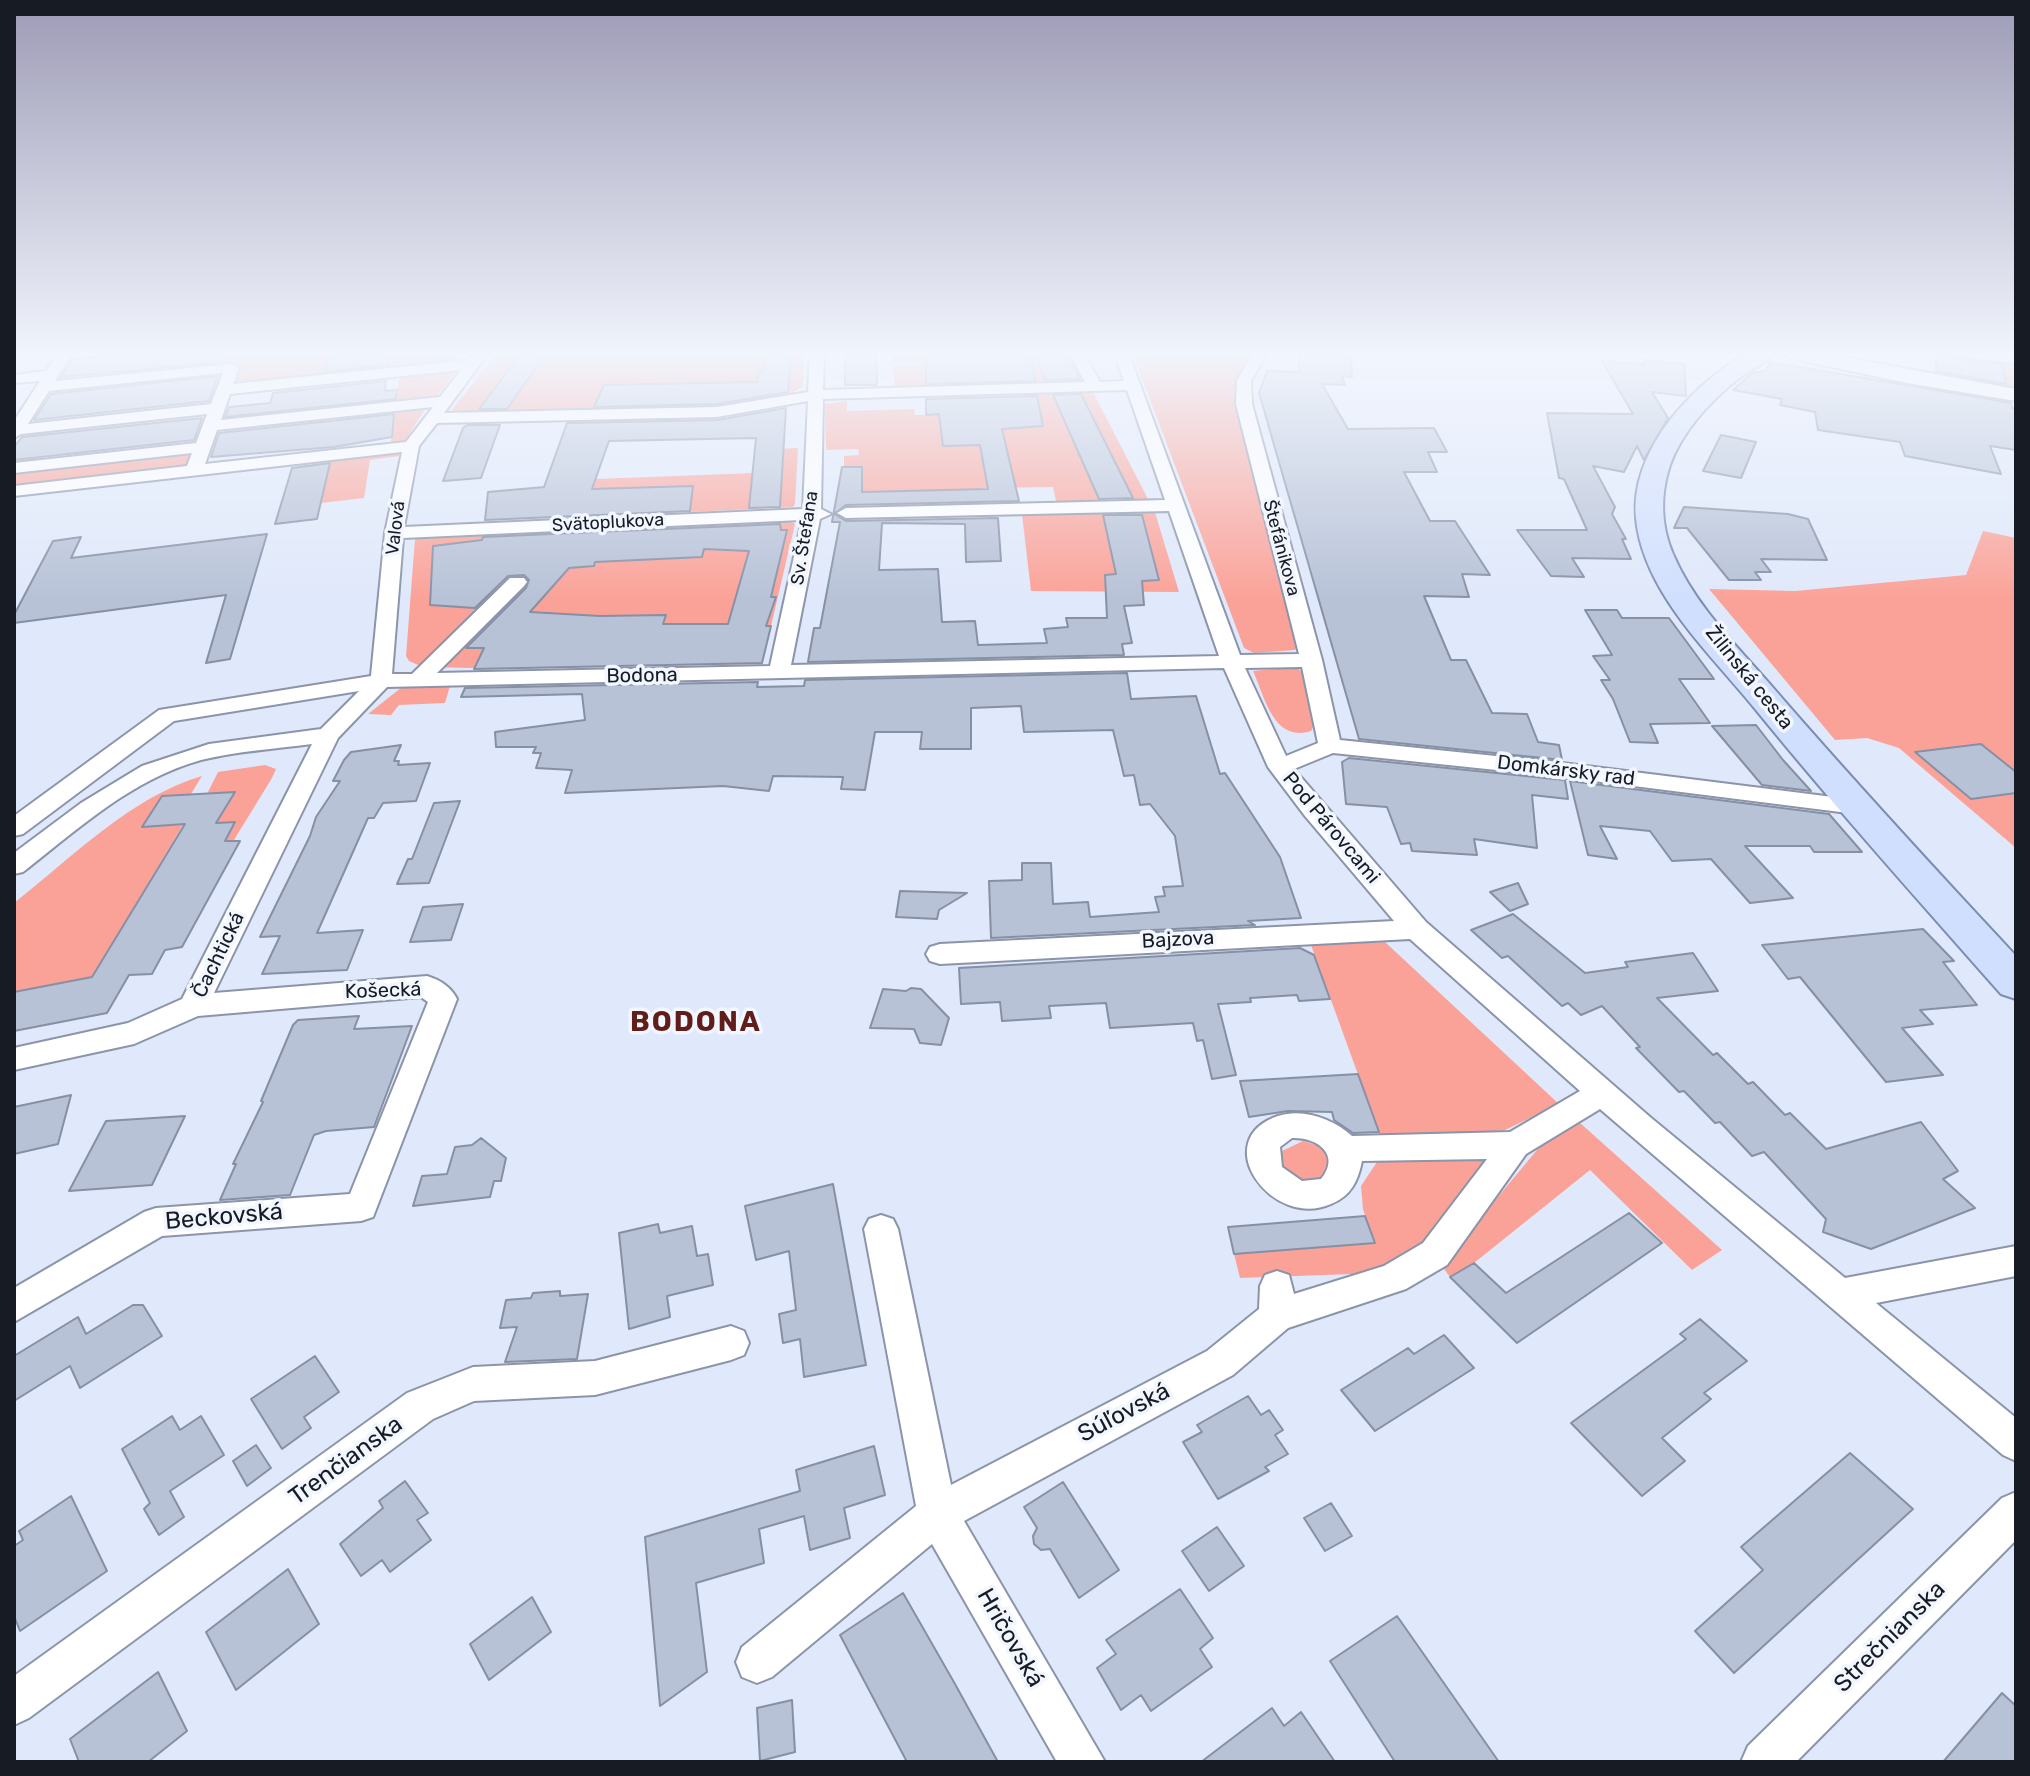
<!DOCTYPE html>
<meta charset="utf-8">
<style>
body{margin:0}
#map{position:relative;width:2030px;height:1776px;overflow:hidden;background:#e0e9fb;font-family:Rubik,sans-serif}
canvas{display:block}
.frame{position:absolute;inset:0;border:16px solid #171b23;pointer-events:none}
</style>
<div id="map">
<canvas width="2030" height="1776"></canvas>
<div class="frame"></div>
</div>
<script>
const ctx = document.querySelector('canvas').getContext('2d');
ctx.lineJoin = 'round';
function fill(path, color) { ctx.fillStyle = color; ctx.fill(path, 'evenodd'); }
function stroke(path, color, width, dash) { ctx.strokeStyle = color; ctx.lineWidth = width; ctx.lineCap = dash ? 'butt' : 'round'; ctx.setLineDash(dash || []); ctx.stroke(path); }
function drawText(font, color, halo, rows, align = 'center') {
  ctx.font = font + ' Rubik,sans-serif'; ctx.lineWidth = 7; ctx.setLineDash([]); ctx.textBaseline = 'middle'; ctx.strokeStyle = halo; ctx.fillStyle = color; for (const [text, x, y, turn = 0] of rows) {
    ctx.save(); ctx.translate(x, y); ctx.rotate((+turn || 0) * Math.PI / 180); ctx.textAlign = isNaN(turn) ? turn : align; if (halo) ctx.strokeText(text, 0, 0); ctx.fillText(text, 0, 0); ctx.restore();
  }
}
const green = new Path2D(`
 M229 352H459L450 362 235 384 242 365 224 367Z
 M498 352H804L803 386C772 417 508 411 451 411Z
 M891 352H1071L1088 383 895 387 893 365H921L922 362H892Z
 M1132 352H1252L1239 374 1235 398 1297 646 1295 650 1254 653 1244 648Z
 M1936 354 2016 363V389L1936 376Z
 M459 368 436 397 396 404 400 374Z
 M1080 390H1092L1149 501 1135 502 1121 474 1090 476 1102 503 1056 501 1053 487 982 488 983 503 947 504 946 490H915V505L883 506V491L844 492V456L859 455 858 449 826 450 825 404 847 401V411L914 409 915 415H932V398L971 396 974 407 1021 404 1017 393 1050 392 1056 404 1086 403Z
 M420 406 425 409 405 441 391 442 395 408Z
 M798 448 795 504 793 507 562 518V512L591 489 596 479 782 472 784 451 754 453 757 450Z
 M194 451 188 466 14 486V471Z
 M398 452 399 456 370 460 364 498 321 503 331 459Z
 M1154 509 1179 592 1031 591 1022 514Z
 M791 522 795 524 762 664 474 668 423 667 409 661 406 656 415 539Z
 M1983 531 2016 538V848L1899 748 1867 738 1835 740 1709 589 1795 591 1966 575Z
 M1296 667 1303 673 1315 724 1311 731C1274 743 1265 698 1253 671Z
 M450 686 445 703 399 705 391 715 368 714 402 687Z
 M265 765 276 769 272 778 234 840 225 841 235 822 216 823 234 793 207 794 218 772Z
 M202 776 191 794 162 796 143 826 183 825 92 977 14 993V903C70 859 132 796 202 776Z
 M1385 942 1559 1104 1505 1130 1448 1135H1380L1311 945Z
 M1579 1122 1722 1250 1692 1270 1590 1170 1474 1263 1450 1277 1441 1265 1542 1144Z
 M1303 1141 1320 1146 1332 1158 1329 1178 1306 1185 1283 1172 1280 1157 1282 1151Z
 M1503 1153 1429 1249 1380 1273 1240 1278 1234 1254 1374 1243 1363 1209 1361 1186 1379 1159Z`);
const building = new Path2D(`
 M104 352H195V356L229 353 226 362 61 377 72 359 101 356Z
 M390 352 388 365 325 372 329 357Z
 M522 352H538L544 356 507 409H479Z
 M765 352H791L788 392 717 404 594 407 604 385 757 382 758 372H763Z
 M845 352H876L877 385H845Z
 M929 352H1030L1035 381 926 384V353Z
 M1033 352H1066L1080 379 1046 380Z
 M1299 352H1351L1352 377 1342 376 1345 385 1322 384 1348 429 1434 428 1447 452H1428L1437 472H1404L1430 521H1455L1490 575 1462 574 1469 597 1424 596 1451 660H1466L1492 713 1527 714 1538 742 1559 745 1562 760 1359 739 1259 393 1267 371 1299 372Z
 M1936 352H1948L1958 359 2002 364 2006 384 1936 371Z
 M1644 360 1684 364 1686 396 1652 392 1668 418 1644 460 1637 446 1624 472 1593 466 1615 507 1612 514 1626 539H1622L1631 559 1572 558 1584 577 1551 576 1517 530H1587L1564 479 1559 478 1547 413 1633 414 1602 361 1645 364Z
 M1770 362 2011 403 2012 408 2016 409V450L1990 446 2001 474 1905 456 1900 442 1818 430 1815 412 1780 405 1782 399 1733 390 1752 373 1765 371Z
 M218 376 209 401 34 420 51 394Z
 M386 381 385 391 397 390 396 399 225 417 229 407 270 403 273 393Z
 M1081 394 1133 498 1099 499 1053 395Z
 M1037 396 1043 426 1002 429 1019 501 846 505 834 514 846 521 998 518 1001 561 966 562 965 524 882 523 879 570 938 569 942 622 975 621 978 645 1047 643 1044 629 1068 627 1066 618H1107L1105 575 1116 574 1103 515H1142L1159 580 1142 581 1144 605 1124 606 1132 643 1122 644 1124 655 808 662 814 628H820L840 522H832L842 467H862V492L988 489 980 445 943 446 939 414 926 415V399Z
 M786 408 780 507 749 508 756 438 609 441 592 489 693 486 690 511 485 520 488 492 544 487 567 423 717 420Z
 M394 414 392 437 334 447 211 457 219 433Z
 M202 418 194 440 14 460V447L22 437Z
 M467 425H500L481 478 443 481 463 428Z
 M1721 435 1756 442 1741 478 1703 471Z
 M330 463 317 519 275 524 292 468Z
 M1684 507 1788 514 1808 519 1827 560 1761 559 1771 572H1755L1761 580H1729L1687 528H1674Z
 M780 524 781 530H787L771 597H776L766 626H771L762 663 474 669 484 648H466L526 588 529 580 524 575 508 576 475 608 430 605 433 546 482 540 483 537ZM704 549 749 551 728 624H663L666 615 600 616 530 612 569 568 594 566 595 562 702 557Z
 M267 534 230 659 206 663 226 595 14 623V615L53 541 81 537 71 558Z
 M1585 610H1617L1622 618H1669L1714 679H1679L1710 723 1650 724 1658 743 1630 742 1613 699 1601 680H1610L1593 656 1612 655Z
 M1127 673 1131 699 1196 696 1220 774 1225 773 1280 857 1301 918 1248 921 1255 925 991 938 989 881 1022 880V863H1051L1053 904 1088 902 1090 917 1159 912 1155 897 1165 896 1163 887 1183 886 1175 836 1150 804 1140 805 1134 775 1124 776 1113 730 1024 732 1021 706 971 708V749H920L922 732H875L865 790 841 789 843 777 773 776 769 791 723 786 565 793 572 770 536 768 541 753H533L536 747H496L495 732 585 720 582 694 461 697 465 688 758 682 757 687 804 686 805 680Z
 M1756 725 1783 760 1811 791 1762 785 1712 726Z
 M1981 744 2016 772V793L1971 799 1915 752Z
 M401 745 394 761H399L398 765 430 763 416 801 383 803 374 818H368L317 933 363 930 347 970 262 974 280 936 260 937 310 836 316 817 340 781H333L344 760 351 752Z
 M1349 758 1565 780 1568 799 1532 795 1537 848 1474 839 1477 855 1412 851 1410 843 1401 844 1387 807 1346 804 1342 762Z
 M1570 781 1829 814 1862 852H1814L1810 846H1745L1793 898 1750 903 1711 859 1672 861 1650 831 1600 826 1617 859 1588 855Z
 M235 792 216 823 235 822 225 841H240L182 947 165 950 152 974 129 975 107 1013 14 1031V992L92 977 185 824 142 827 162 796Z
 M460 801 429 883 397 884 408 859H412L434 803Z
 M1518 883 1528 904 1510 911 1490 892Z
 M900 891 967 893 939 910 937 919 896 917Z
 M463 904 451 940 410 942 423 907Z
 M1513 914 1585 973 1628 967 1625 962 1693 953 1718 991 1657 998 1713 1055 1717 1053 1748 1084 1753 1082 1785 1115 1790 1113 1826 1149 1921 1122 1958 1171 1943 1179 1975 1208 1871 1249 1823 1232 1826 1219 1764 1152 1752 1156 1720 1122 1715 1123 1684 1091 1679 1092 1636 1048 1640 1047 1602 1006 1581 1015 1568 1003 1562 1006 1508 956 1502 958 1471 930Z
 M1923 929 1954 961 1943 962 1977 1005 1920 1010 1933 1024 1902 1028 1943 1075 1886 1082 1800 977 1788 979 1762 945Z
 M1300 948 1314 955 1330 999 1299 1001 1297 995 1250 998 1251 1002 1218 1004 1236 1075 1212 1079 1203 1040 1197 1041 1193 1023 1110 1028 1106 1003 1049 1006 1051 1018 1002 1021 1000 1002 961 1004 959 968Z
 M911 988 921 989 949 1018 941 1045 920 1043 914 1029 870 1028 883 989 906 991Z
 M359 1016 354 1029 412 1026 374 1127 326 1131 314 1135 290 1195 220 1200 236 1164H233L263 1102 261 1101 293 1025 298 1020Z
 M1358 1074 1379 1132 1353 1133 1334 1120 1332 1112 1288 1111 1249 1117 1240 1081Z
 M71 1095 58 1144 14 1154V1107Z
 M185 1116 152 1185 69 1191 106 1121Z
 M481 1138 506 1158 501 1181H494L490 1197 413 1206 422 1176 447 1174 455 1147 472 1145Z
 M833 1184 866 1365 804 1377 800 1339 783 1343 779 1314 796 1310 789 1251 756 1260 745 1206Z
 M1629 1213 1662 1243 1517 1343 1450 1277 1474 1263 1506 1293Z
 M1365 1216 1375 1243 1234 1254 1228 1227Z
 M658 1224 660 1233 692 1226 697 1256 708 1254 713 1285 667 1296 670 1317 629 1329 619 1233Z
 M560 1291V1296L588 1294 577 1359 505 1362 517 1327 500 1328 506 1300 531 1298 533 1293Z
 M133 1305H143L162 1336 80 1388 70 1366 14 1401V1356L78 1317 86 1334Z
 M1700 1319 1747 1361 1704 1393 1711 1399 1662 1438 1685 1461 1642 1496 1571 1423 1686 1339 1680 1334Z
 M1444 1335 1474 1368 1375 1431 1341 1390 1408 1348 1414 1354Z
 M315 1356 339 1392 304 1417 311 1428 282 1449 251 1399Z
 M1248 1396 1261 1415 1269 1410 1283 1430 1275 1435 1288 1454 1265 1467 1269 1471 1218 1499 1183 1442 1202 1432 1197 1425Z
 M172 1416 180 1430 201 1416 224 1455 170 1491 184 1517 159 1535 144 1509 150 1503 122 1449Z
 M256 1445 271 1468 247 1486 233 1461Z
 M874 1446 885 1495 844 1508 850 1538 810 1550 804 1516 759 1529 764 1563 696 1583 707 1672 660 1706 645 1537 800 1491 796 1470Z
 M1850 1453 1913 1509 1734 1673 1695 1631 1763 1570 1741 1547Z
 M405 1481 428 1513 417 1520 431 1540 390 1572 382 1560 361 1576 340 1544 383 1508 379 1501Z
 M1063 1482 1119 1570 1079 1598 1050 1549 1041 1550 1034 1544 1033 1536 1037 1528 1024 1507Z
 M71 1496 107 1571 20 1631 14 1616V1546L23 1540 19 1531Z
 M1331 1503 1352 1536 1325 1551 1304 1518Z
 M1217 1527 1244 1566 1209 1591 1182 1551Z
 M288 1569 319 1624 236 1690 206 1632Z
 M1180 1589 1213 1638 1200 1649 1212 1667 1151 1711 1141 1695 1121 1710 1097 1668 1116 1654 1106 1640Z
 M903 1593 955 1684 998 1762H907L840 1635Z
 M532 1597 551 1632 489 1680 470 1644Z
 M1397 1616 1499 1762H1395L1330 1661Z
 M158 1672 187 1731 148 1762H79L70 1739Z
 M2002 1693 2016 1706V1762H1943Z
 M792 1700 795 1752 760 1761 757 1708Z
 M1272 1708 1284 1726 1301 1712 1335 1762H1201Z`);
const street = new Path2D(`
 M59 352H73L55 381 232 364 239 368 233 384 468 360 475 352H489L444 413 717 407 808 392 810 352H824L823 390 1085 382 1069 352H1083L1100 382 1124 381 1114 352H1128L1240 655 1299 654 1236 404 1237 381 1253 352H1267L1251 381 1252 404 1322 660 1340 740 1554 762 1865 801 1868 806 1865 811 1856 814 1554 776 1333 753 1294 769 1426 922 1650 1117 1845 1278 2016 1246V1276L1876 1303 2016 1418V1461L2003 1455 1600 1109 1526 1154 1447 1265 1406 1289 1288 1328 1233 1375 964 1521 1105 1762H1057L932 1544 772 1677 757 1683 742 1677 736 1662 742 1647 916 1506 864 1229 869 1219 881 1215 893 1219 898 1229 951 1485 1207 1351 1259 1309 1260 1286 1265 1275 1277 1271 1289 1275 1294 1294 1384 1266 1423 1243 1487 1159 1362 1161C1358 1181 1351 1196 1331 1204 1272 1230 1207 1140 1278 1116 1304 1108 1333 1119 1352 1136L1510 1132 1580 1091 1410 939 940 964 930 961 926 954 930 947 940 944 1394 921 1305 816 1268 767 1224 668 387 687 338 738 214 993 427 976C440 980 451 987 457 999L373 1217 361 1221 162 1236 14 1322V1288L144 1212 156 1208 350 1194 428 1002 421 997 198 1016 134 1044 14 1070V1048L128 1023 182 999 312 744C275 749 237 751 201 760 132 779 78 829 23 872L14 874V853L81 803 142 766 209 744 321 729 359 691 174 721 23 834 14 836V816L159 710 371 676 385 533 402 452 14 496V486L187 466 192 453 14 473V463L196 443 207 414 21 434 14 438V421L40 381 14 383V375L46 371ZM461 370 440 397 221 420 230 394ZM223 373 211 404 28 424 49 391ZM1127 390 1165 500 846 508 837 513 846 518 1169 511 1219 656 791 665 820 519 831 514 821 509 823 399ZM808 401 803 509 404 527 419 446 437 423 717 417ZM433 407 406 442 205 464 217 430ZM802 520 770 666 437 673 524 586 527 582 524 578H510L412 674H392L403 538ZM1302 667 1318 743 1286 756 1245 668ZM1292 1138C1318 1137 1341 1155 1321 1179L1302 1181 1282 1167 1280 1147Z
 M1951 352 2016 355V363L1958 356Z
 M731 1326 744 1331 749 1343 744 1355 731 1360 595 1395 474 1401 433 1419 29 1718 14 1725V1676L407 1393 473 1367 595 1361Z
 M2016 1492V1540L1796 1762H1741L1748 1746 2002 1498Z`);
const secondary = new Path2D(`
 M1780 352H1816L2016 389V401L1907 383 1790 358Z`);
const primary = new Path2D(`
 M1749 352H1776C1768 363 1752 368 1742 376 1712 399 1683 430 1670 465 1660 495 1661 526 1673 554 1695 606 1739 648 1775 690 1853 780 1934 868 2016 956V999L2001 994C1918 900 1835 807 1756 710 1712 655 1643 593 1636 518 1630 449 1694 383 1749 352Z`);
const farStreetnames = [
 ["Svätoplukova",608,523,-3],
 ["Valová",396,528,-83],
 ["Sv. Štefana",805,538,-81],
 ["Štefánikova",1281,548,75]
];
const streetNames = [
 ["Bodona",642,676,-1],
 ["Žilinská cesta",1749,678,51],
 ["Domkársky rad",1566,771,7],
 ["Pod Párovcami",1331,828,50],
 ["Bajzova",1178,940,-3],
 ["Čachtická",219,955,-64],
 ["Košecká",383,991,-2]
];
const nearStreetnames = [
 ["Beckovská",224,1217,-5],
 ["Súľovská",1124,1413,-28],
 ["Trenčianska",346,1461,-36],
 ["Strečnianska",1890,1637,-45],
 ["Hričovská",1010,1638,60]
];
const districtNames = [
 ["BODONA",696,1023]
];
fill(green, '#fba298');
fill(building, '#b7c2d7');
stroke(building, '#8690a5', 2);
stroke(street, '#8b94a9', 4);
stroke(secondary, '#8b94a9', 4);
stroke(primary, '#7c8db1', 4);
fill(street, '#fff');
fill(secondary, '#fff');
fill(primary, '#d1dffe');
const sky = ctx.createLinearGradient(0, 0, 0, 600);
sky.addColorStop(0, '#9d9bb6');
sky.addColorStop(0.59, '#f1f5fd');
sky.addColorStop(1, '#f1f5fd00');
ctx.fillStyle = sky;
ctx.fillRect(0, 0, 2030, 600);
drawText('18px', '#171b23', '#f1f6ff', farStreetnames);
drawText('20px', '#171b23', '#f1f6ff', streetNames);
drawText('24px', '#171b23', '#f1f6ff', nearStreetnames);
ctx.letterSpacing = '2px';
drawText('bold 28px', '#611d19', '#f1f6ff', districtNames);
ctx.letterSpacing = '0px';
</script>
